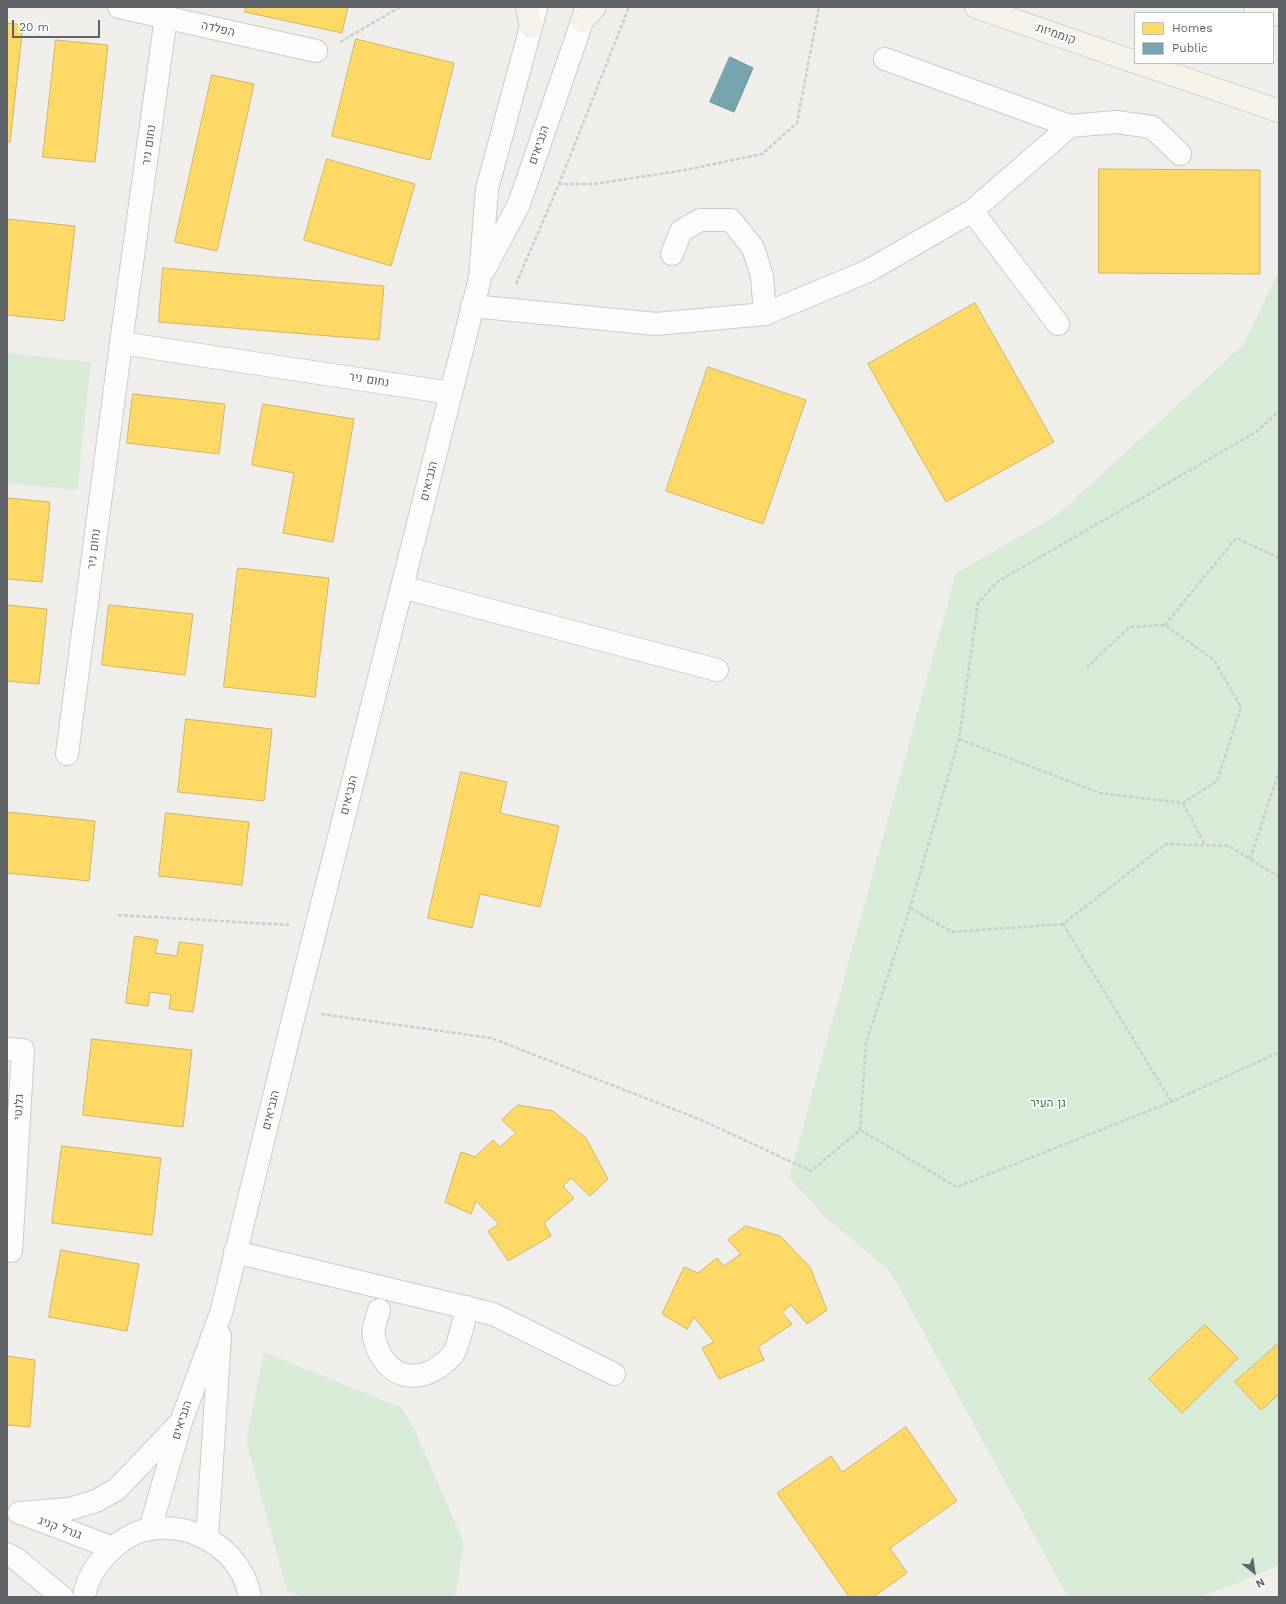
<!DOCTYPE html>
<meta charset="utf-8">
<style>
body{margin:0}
#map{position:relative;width:1286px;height:1604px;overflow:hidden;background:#efeeea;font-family:"Work Sans",sans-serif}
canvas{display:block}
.frame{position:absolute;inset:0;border:8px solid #5f6368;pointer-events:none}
.legend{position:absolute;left:1134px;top:12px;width:140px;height:52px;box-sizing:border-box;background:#fff;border:1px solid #bfc1c3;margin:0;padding:5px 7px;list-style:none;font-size:12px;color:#5f6368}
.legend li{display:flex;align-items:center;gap:8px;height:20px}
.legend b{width:20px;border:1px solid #bfc1c3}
.north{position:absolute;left:1234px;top:1552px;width:40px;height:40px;-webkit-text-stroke:3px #fff;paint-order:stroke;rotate:150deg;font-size:11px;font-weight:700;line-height:16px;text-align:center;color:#5f6368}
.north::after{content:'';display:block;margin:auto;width:14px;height:18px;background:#5f6368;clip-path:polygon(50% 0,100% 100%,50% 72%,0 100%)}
.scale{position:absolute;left:12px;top:20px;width:88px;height:18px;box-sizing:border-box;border:2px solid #5f6368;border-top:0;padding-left:5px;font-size:12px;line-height:14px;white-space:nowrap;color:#5f6368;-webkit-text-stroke:3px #fff;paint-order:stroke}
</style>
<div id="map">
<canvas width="1286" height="1604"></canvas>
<div class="frame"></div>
<ul class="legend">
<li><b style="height:11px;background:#ffd966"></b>Homes</li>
<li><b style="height:11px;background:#76a5af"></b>Public</li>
</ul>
<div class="north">N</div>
<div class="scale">20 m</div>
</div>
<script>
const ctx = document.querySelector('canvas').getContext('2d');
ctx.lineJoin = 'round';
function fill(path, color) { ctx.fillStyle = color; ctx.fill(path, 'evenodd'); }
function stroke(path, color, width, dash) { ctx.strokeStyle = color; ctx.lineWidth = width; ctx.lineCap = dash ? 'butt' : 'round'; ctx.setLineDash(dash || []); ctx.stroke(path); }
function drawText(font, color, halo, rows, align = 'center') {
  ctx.font = font + ' "Work Sans",Heebo,sans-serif'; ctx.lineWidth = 4; ctx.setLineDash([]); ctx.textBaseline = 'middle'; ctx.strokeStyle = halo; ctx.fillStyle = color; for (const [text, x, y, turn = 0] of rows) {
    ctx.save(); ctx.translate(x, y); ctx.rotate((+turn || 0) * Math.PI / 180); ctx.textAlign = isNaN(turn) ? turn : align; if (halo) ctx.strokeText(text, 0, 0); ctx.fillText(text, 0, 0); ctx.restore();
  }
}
const green = new Path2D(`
 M1279 271V1565L1238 1583 1199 1597H1068L890 1271 824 1216 789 1177 956 573 1057 515 1243 345Z
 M8 353 91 362 77 490 7 483Z
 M264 1352 402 1408 416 1433 464 1543 455 1597H304L287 1591 246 1441Z`);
const homes = new Path2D(`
 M246 7H348L342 33 245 12Z
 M7 23 23 25 10 142H7Z
 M356 39 454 63 430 160 332 136Z
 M56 40 108 45 95 162 43 157Z
 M212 75 254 84 217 251 175 242Z
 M327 159 415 184 391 266 304 240Z
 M1099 169 1260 170V274L1099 273Z
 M7 219 75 226 64 321 7 315Z
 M163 268 384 286 379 340 159 322Z
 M975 303 1054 442 946 502 868 364Z
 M708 367 806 400 763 524 666 491Z
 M133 394 225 404 219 454 127 443Z
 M263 404 354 419 333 542 283 533 294 473 252 465Z
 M7 498 50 502 42 582 7 579Z
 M238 568 329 578 315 697 224 687Z
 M7 605 47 609 39 684 7 681Z
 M109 605 193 614 185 675 102 665Z
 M186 719 272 729 264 801 178 792Z
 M461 772 507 782 500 813 559 826 540 907 480 894 472 928 428 918Z
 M7 812 95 821 89 881 7 873Z
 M166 813 249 822 242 885 159 876Z
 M135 936 158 940 155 953 177 956 179 942 203 945 193 1012 169 1009 171 995 150 992 148 1006 126 1003Z
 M92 1039 192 1050 183 1127 83 1115Z
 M518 1105 553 1111 586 1138 608 1179 590 1196 571 1178 563 1186 574 1198 544 1223 551 1236 508 1261 488 1231 499 1224 476 1201 471 1214 445 1202 461 1152 475 1157 493 1140 500 1147 516 1133 502 1120Z
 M62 1146 161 1158 152 1235 52 1223Z
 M746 1226 780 1236 810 1267 827 1310 807 1324 791 1305 782 1312 792 1324 758 1347 764 1360 719 1379 702 1348 714 1342 694 1317 687 1329 662 1314 684 1267 698 1273 717 1258 724 1266 741 1254 728 1240Z
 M61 1250 139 1264 127 1331 49 1317Z
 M1205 1325 1238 1358 1182 1413 1149 1379Z
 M1279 1343V1394L1261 1410 1235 1382Z
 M7 1356 35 1360 30 1427 7 1425Z
 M906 1427 957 1501 890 1548 907 1573 873 1597H849L777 1493 831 1456 842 1472Z`);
const public = new Path2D(`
 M730 57 753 68 734 112 710 102Z`);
const path = new Path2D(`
 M340 42 400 7
 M558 184H594L685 170 762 154 797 123 819 7
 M516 284 559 184 629 7
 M1165 625 1236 538 1279 558
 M959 739 1100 793 1183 803 1217 781 1241 707 1214 660 1165 625 1130 627 1087 667
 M1183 803 1205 845
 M1250 859 1279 771
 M910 908 952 932 1063 924
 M118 915 289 925
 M321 1014 491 1038 699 1119 811 1171 860 1130 866 1043 910 908 959 739 978 603 997 582 1256 432 1279 411
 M1171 1101 1063 924 1166 844 1229 846 1279 877
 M860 1130 957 1187 1171 1102 1279 1052`);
const minor = new Path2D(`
 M119 7 316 51
 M885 59 1070 126 1116 122 1152 127 1180 154
 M972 211 1058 324
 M672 254 681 231 700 220H731L753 248 762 276 765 314
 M484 270 519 204 587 7
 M472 306 656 324 765 314 868 271 972 211 1070 126
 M121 343 451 393
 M402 587 717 670
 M67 754 121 343 166 17
 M7 1049 23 1050 11 1251
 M235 1252 493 1314 614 1374
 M379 1310C377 1318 372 1329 374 1337 384 1382 424 1388 453 1354 458 1347 465 1317 467 1307
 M19 1513 69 1509 96 1501 117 1489 178 1425
 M26 1515 113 1548
 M150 1529 181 1422 221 1313 295 1011 480 278 487 189 536 8
 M207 1538 220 1336
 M7 1554 15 1558 62 1597
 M84 1597C86 1582 94 1568 104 1557 116 1544 132 1532 150 1529 195 1522 242 1551 250 1597`);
const major = new Path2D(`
 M527 7 531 27
 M976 7 1135 62
 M1255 7 1279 15
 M582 21 595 7
 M1139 63 1279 111`);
const streetNames = [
 ["הפלדה",218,29,13],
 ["קוממיות",1056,34,19],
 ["נחום ניר",149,145,-82],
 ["הנביאים",539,145,-71],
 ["נחום ניר",369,380,9],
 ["הנביאים",429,481,-76],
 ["נחום ניר",94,549,-83],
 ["הנביאים",349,795,-76],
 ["גלנטי",19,1107,-87],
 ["הנביאים",271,1110,-76],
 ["הנביאים",182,1420,-72],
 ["גנרל קניג",60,1528,20]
];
const parkNames = [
 ["גן העיר",1048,1103]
];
fill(green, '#d8ebd6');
fill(homes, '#ffd966');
stroke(homes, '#cfb667', 1);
fill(public, '#76a5af');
stroke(public, '#6f919a', 1);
stroke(minor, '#cbcccc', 24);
stroke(major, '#d7ceb8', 24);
stroke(path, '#cacfcc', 2.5, [4, 2]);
stroke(minor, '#fdfcfc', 22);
stroke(major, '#f4f2e9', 22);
drawText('12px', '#5f6368', '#fff', streetNames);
drawText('12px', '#348238', '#fff', parkNames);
</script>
